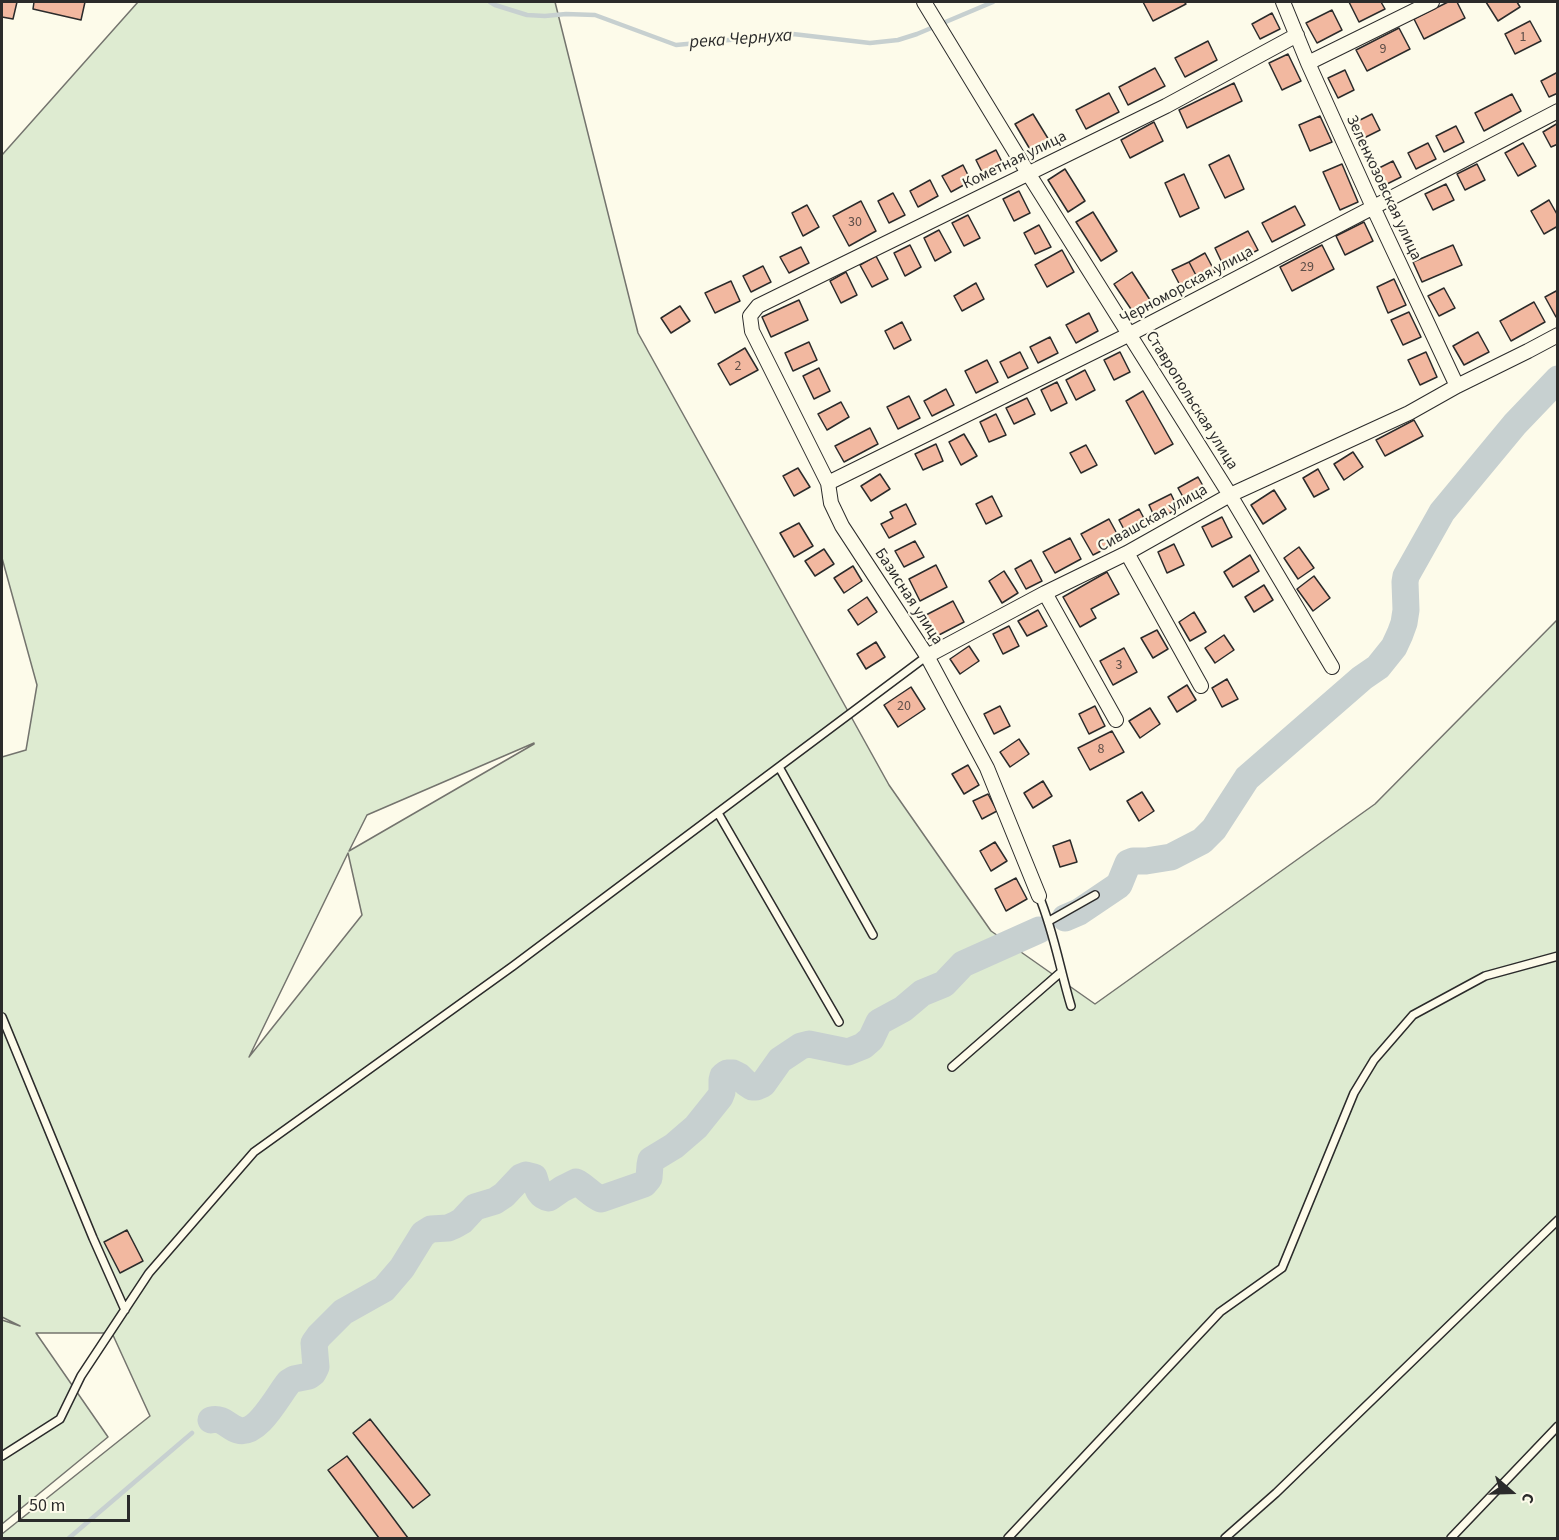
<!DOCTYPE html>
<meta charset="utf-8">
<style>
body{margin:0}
#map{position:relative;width:1559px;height:1540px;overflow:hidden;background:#fdfbea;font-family:"Source Sans 3",sans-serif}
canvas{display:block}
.frame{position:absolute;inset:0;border:3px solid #2b2b2b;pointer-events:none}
.north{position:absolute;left:1481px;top:1462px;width:60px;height:60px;-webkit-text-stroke:4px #fdfbea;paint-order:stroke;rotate:110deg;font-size:16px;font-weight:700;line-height:24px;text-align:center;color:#2b2b2b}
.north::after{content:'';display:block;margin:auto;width:21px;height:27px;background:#2b2b2b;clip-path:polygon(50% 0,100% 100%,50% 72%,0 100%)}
.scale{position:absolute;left:18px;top:1495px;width:112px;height:27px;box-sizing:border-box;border:3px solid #2b2b2b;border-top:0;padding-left:8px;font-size:18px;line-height:21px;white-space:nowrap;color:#2b2b2b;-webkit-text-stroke:4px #fdfbea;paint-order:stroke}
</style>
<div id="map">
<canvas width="1559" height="1540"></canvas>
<div class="frame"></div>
<div class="north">С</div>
<div class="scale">50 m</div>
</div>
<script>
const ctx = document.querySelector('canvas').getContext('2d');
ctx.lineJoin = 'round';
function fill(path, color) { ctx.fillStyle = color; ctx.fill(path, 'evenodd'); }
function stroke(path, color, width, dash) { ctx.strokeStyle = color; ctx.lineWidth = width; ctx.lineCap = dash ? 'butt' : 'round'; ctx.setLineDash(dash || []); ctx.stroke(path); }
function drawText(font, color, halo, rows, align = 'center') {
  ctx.font = font + ' "Source Sans 3",sans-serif'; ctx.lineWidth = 4.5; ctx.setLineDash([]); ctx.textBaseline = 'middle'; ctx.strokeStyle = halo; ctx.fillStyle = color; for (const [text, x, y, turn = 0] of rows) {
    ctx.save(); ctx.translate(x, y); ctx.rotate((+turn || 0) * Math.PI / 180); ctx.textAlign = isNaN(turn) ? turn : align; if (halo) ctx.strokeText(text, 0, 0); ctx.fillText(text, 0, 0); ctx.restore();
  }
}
const green = new Path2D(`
 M138 2H555L638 333 889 785 991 931 1095 1004 1375 804 1557 620V1538H2V1534L150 1416 112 1333H36L108 1437 2 1524V1320L20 1326 2 1317V757L26 750 37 685 2 558V155ZM534 743V744L349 851 367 815ZM348 853 362 915 249 1057Z`);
const stream = new Path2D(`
 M490 2 495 5 527 15 545 16 566 14 595 15 676 45 793 34 870 43 898 40 917 34 993 2
 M69 1538 192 1433`);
const river = new Path2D(`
 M1065 918 1079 912 1119 885 1128 863 1133 861H1146L1171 857 1202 841 1214 829 1247 778 1362 678 1378 667 1394 647 1400 634 1404 623 1406 610 1405 582 1406 576 1442 512 1515 424 1558 379
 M211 1420C223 1417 228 1427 238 1430 258 1436 278 1395 289 1382L294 1379 309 1376 313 1373 316 1367 314 1343 319 1336 343 1312 384 1289 402 1268 423 1234 431 1229 448 1228 455 1225 462 1221 475 1207 495 1201 504 1195 521 1177 526 1175 534 1177C537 1186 538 1196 549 1198L562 1189 576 1182C585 1186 591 1195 601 1199L644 1184 649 1178 650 1165 651 1160 674 1146 696 1127 720 1097 722 1092V1080L723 1076 727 1073H733L739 1076 746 1083 752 1087H756L763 1084 780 1060 801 1046 809 1044 848 1052 863 1046 871 1039 879 1022 903 1009 922 993 944 984 963 964 1039 930`);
const building = new Path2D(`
 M2 2H17L13 19 2 17Z
 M34 2H85L81 20 33 9Z
 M1143 2H1184L1186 4 1153 21Z
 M1349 2H1381L1385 9 1359 22Z
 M1448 2H1457L1465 18 1424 39 1414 19Z
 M1486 2H1517L1520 7 1498 21Z
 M1332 10 1342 30 1317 43 1306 23Z
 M1272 13 1280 29 1260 39 1252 24Z
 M1530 21 1541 41 1515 54 1505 34Z
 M1399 28 1410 49 1367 71 1356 50Z
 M1208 41 1217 60 1185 77 1175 58Z
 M1288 54 1301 81 1282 90 1269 63Z
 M1155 68 1165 86 1128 105 1119 87Z
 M1345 70 1354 90 1338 98 1328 78Z
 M1558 72V93L1549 97 1541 81Z
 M1234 83 1242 101 1187 128 1179 110Z
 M1109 93 1119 112 1086 129 1076 110Z
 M1512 94 1521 111 1484 131 1475 113Z
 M1033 114 1052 145 1034 156 1015 124Z
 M1372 114 1380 130 1360 140 1352 124Z
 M1320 116 1332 142 1310 151 1299 125Z
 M1154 122 1163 141 1130 158 1121 140Z
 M1558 123V144L1551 147 1543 132Z
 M1456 126 1464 142 1444 152 1436 136Z
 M1428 143 1436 159 1416 169 1408 153Z
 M1523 143 1536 166 1518 176 1505 153Z
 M996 150 1004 166 984 176 976 160Z
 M1229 155 1244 189 1225 198 1209 165Z
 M1393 161 1401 177 1381 187 1373 171Z
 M1342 164 1358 202 1340 210 1323 172Z
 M1477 164 1485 180 1465 190 1457 174Z
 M963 165 971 181 951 192 942 176Z
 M1065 169 1085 201 1068 212 1048 180Z
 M1184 174 1199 208 1180 217 1165 183Z
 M930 180 938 196 918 207 910 191Z
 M1446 184 1454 200 1433 210 1425 194Z
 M1019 191 1030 213 1014 221 1003 199Z
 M893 193 905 215 889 223 878 201Z
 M1549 200 1558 216V226L1544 234 1531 211Z
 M861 201 876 231 849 246 833 216Z
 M807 205 819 227 803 236 792 213Z
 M1295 206 1305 225 1272 242 1262 223Z
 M1093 212 1117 251 1101 261 1076 222Z
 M968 215 980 238 964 246 952 223Z
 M1364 222 1373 241 1345 255 1336 236Z
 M1039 225 1051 247 1035 254 1024 233Z
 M939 230 951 252 935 261 924 238Z
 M1248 231 1258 250 1224 267 1215 248Z
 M910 245 921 267 905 276 894 253Z
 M1322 245 1334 269 1292 291 1280 267Z
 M1453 245 1462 265 1422 282 1413 262Z
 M801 247 809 263 789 273 780 257Z
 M1062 250 1074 272 1047 287 1035 265Z
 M1205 253 1215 272 1199 281 1189 262Z
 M876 256 888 279 872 287 860 265Z
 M1189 262 1199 281 1182 289 1172 270Z
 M763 266 771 282 751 292 743 276Z
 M846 272 857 295 841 303 830 281Z
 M1132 272 1152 303 1135 315 1114 284Z
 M1394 279 1406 305 1388 313 1377 287Z
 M731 281 740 301 715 313 705 293Z
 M976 283 984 299 962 311 954 296Z
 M1444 288 1455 308 1439 316 1428 296Z
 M1558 290V316L1556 317 1545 297Z
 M799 300 808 320 771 337 762 317Z
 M1534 302 1545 322 1511 341 1500 321Z
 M680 306 690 321 671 333 661 318Z
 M1409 312 1421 337 1403 345 1391 320Z
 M1089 313 1098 331 1076 343 1066 325Z
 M902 322 911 340 894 349 885 331Z
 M1478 332 1489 352 1464 365 1453 346Z
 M1050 337 1058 353 1038 363 1030 347Z
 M809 342 817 360 793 371 785 353Z
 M745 348 758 370 730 385 718 364Z
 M1020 352 1028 368 1008 378 1000 362Z
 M1120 352 1130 372 1114 380 1104 360Z
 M1426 352 1437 377 1420 385 1408 360Z
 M987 360 998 382 976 393 965 371Z
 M819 368 830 391 814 399 803 376Z
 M1085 370 1095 390 1076 400 1066 380Z
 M1057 382 1067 403 1051 411 1041 390Z
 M946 389 954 405 932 416 924 401Z
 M1143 391 1173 444 1155 454 1126 401Z
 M909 396 920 418 898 429 887 407Z
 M1027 398 1035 414 1014 424 1006 408Z
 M841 402 849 417 827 430 818 414Z
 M996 414 1006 435 989 442 980 422Z
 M1414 420 1423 436 1385 456 1376 440Z
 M870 428 878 444 844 462 835 446Z
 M964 434 977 456 961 465 949 442Z
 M936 444 943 461 923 470 915 454Z
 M1086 445 1097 465 1081 473 1070 453Z
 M1353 452 1363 467 1344 480 1334 464Z
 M798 468 810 487 794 496 783 476Z
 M1318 469 1329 489 1314 497 1303 478Z
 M880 474 890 489 871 501 861 486Z
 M1198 477 1207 493 1187 504 1178 488Z
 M1274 490 1286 509 1263 524 1251 505Z
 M1171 494 1178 509 1156 520 1149 505Z
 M992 496 1002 516 986 524 976 504Z
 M906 504 916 524 889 538 881 524 893 518 890 512Z
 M1139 509 1147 524 1127 535 1119 520Z
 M1222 517 1232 537 1212 547 1202 527Z
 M1109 519 1121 541 1093 555 1081 534Z
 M799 523 813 546 794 557 780 533Z
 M1070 538 1081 559 1055 573 1043 552Z
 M915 541 924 557 904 567 895 551Z
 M1174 544 1184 565 1167 573 1158 552Z
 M1299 547 1314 568 1298 579 1284 558Z
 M824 549 834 564 815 576 805 561Z
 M1250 555 1259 571 1233 587 1224 572Z
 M1031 560 1042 581 1026 589 1015 569Z
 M936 565 947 587 920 601 909 579Z
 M853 566 862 581 844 593 834 578Z
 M1004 571 1018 593 1002 603 989 581Z
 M1107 572 1119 594 1091 609 1096 618 1080 627 1063 597Z
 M1314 576 1330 598 1313 611 1297 589Z
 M1264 585 1273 600 1254 612 1245 597Z
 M867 597 877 612 858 625 848 610Z
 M953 601 964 622 937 636 926 615Z
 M1038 610 1047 626 1027 636 1018 621Z
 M1194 612 1206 632 1190 641 1179 622Z
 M1009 626 1019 646 1003 654 993 634Z
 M1157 630 1168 649 1153 658 1141 638Z
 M1224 635 1234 650 1215 663 1205 648Z
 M876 642 885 657 866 669 857 654Z
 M969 646 979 661 960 674 950 659Z
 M1124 648 1137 672 1113 685 1100 661Z
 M1227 679 1238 699 1222 707 1212 688Z
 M1187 685 1196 700 1177 712 1168 697Z
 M911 687 925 709 898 727 884 705Z
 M1000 706 1010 726 994 734 984 714Z
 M1095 706 1105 726 1089 734 1079 714Z
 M1150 708 1160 724 1140 738 1129 721Z
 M1112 731 1124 752 1090 770 1078 748Z
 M1019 739 1029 754 1010 767 1000 752Z
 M968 765 979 785 964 794 952 774Z
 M1043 781 1052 796 1033 808 1024 793Z
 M1142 792 1154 811 1139 821 1127 801Z
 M988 794 997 811 982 819 973 801Z
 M1070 840 1077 862 1060 867 1053 846Z
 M995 842 1007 861 991 871 980 851Z
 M1016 878 1027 899 1006 911 995 889Z
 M127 1230 143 1261 120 1273 104 1242Z
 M370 1419 430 1495 413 1508 353 1433Z
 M347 1456 408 1538H379L328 1470Z`);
const service = new Path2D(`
 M779 767 873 935
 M718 813 839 1022
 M1039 896C1054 932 1060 970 1071 1006
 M1049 921 1095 895
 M2 1017 93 1238 125 1310
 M952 1067 1061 972
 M2 1456 60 1419 81 1376 149 1273 254 1152 513 966 927 656
 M1008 1538 1220 1312 1282 1268 1354 1093 1374 1060 1413 1015 1485 976 1558 956
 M1225 1538 1276 1493 1558 1220
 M1451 1538 1558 1426`);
const minor = new Path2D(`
 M924 2 1028 173 1230 495 1332 667
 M1283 2 1308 63 1373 207 1457 386
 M1308 63 1432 2
 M828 483 1130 334 1558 111
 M1127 553 1201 686
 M1045 593 1116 720
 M927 656 1045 593 1127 553 1230 495 1409 413 1457 386 1528 351 1558 335
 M1039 896 987 768 927 656 842 526 831 503 828 483 752 331 750 316 758 306 1166 106 1297 35`);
const numberNames = [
 ["1",1523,38],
 ["9",1383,50],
 ["30",855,223],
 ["29",1307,268],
 ["2",738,367],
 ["3",1119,666],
 ["20",904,707],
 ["8",1101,750]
];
const streetNames = [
 ["Кометная улица",1015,161,-26],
 ["Зеленхозовская улица",1383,188,65],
 ["Черноморская улица",1187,286,-28],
 ["Ставропольская улица",1191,401,58],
 ["Сивашская улица",1153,519,-29],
 ["Базисная улица",908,597,57]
];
const waterNames = [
 ["река Чернуха",741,40,-4]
];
fill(green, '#deebd1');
stroke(green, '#74746e', 1.5);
stroke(stream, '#c7d0d0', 4.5);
stroke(river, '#c7d0d0', 27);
fill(building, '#f2b8a0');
stroke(building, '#2b2b2b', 1.5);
stroke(service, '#2b2b2b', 10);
stroke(minor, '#2b2b2b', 16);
stroke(service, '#fdfbea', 7);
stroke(minor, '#fdfbea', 14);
drawText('14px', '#5d4e48', null, numberNames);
drawText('16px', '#2b2b2b', '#fdfbea', streetNames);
drawText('italic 18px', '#2b2b2b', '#fdfbea', waterNames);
</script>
